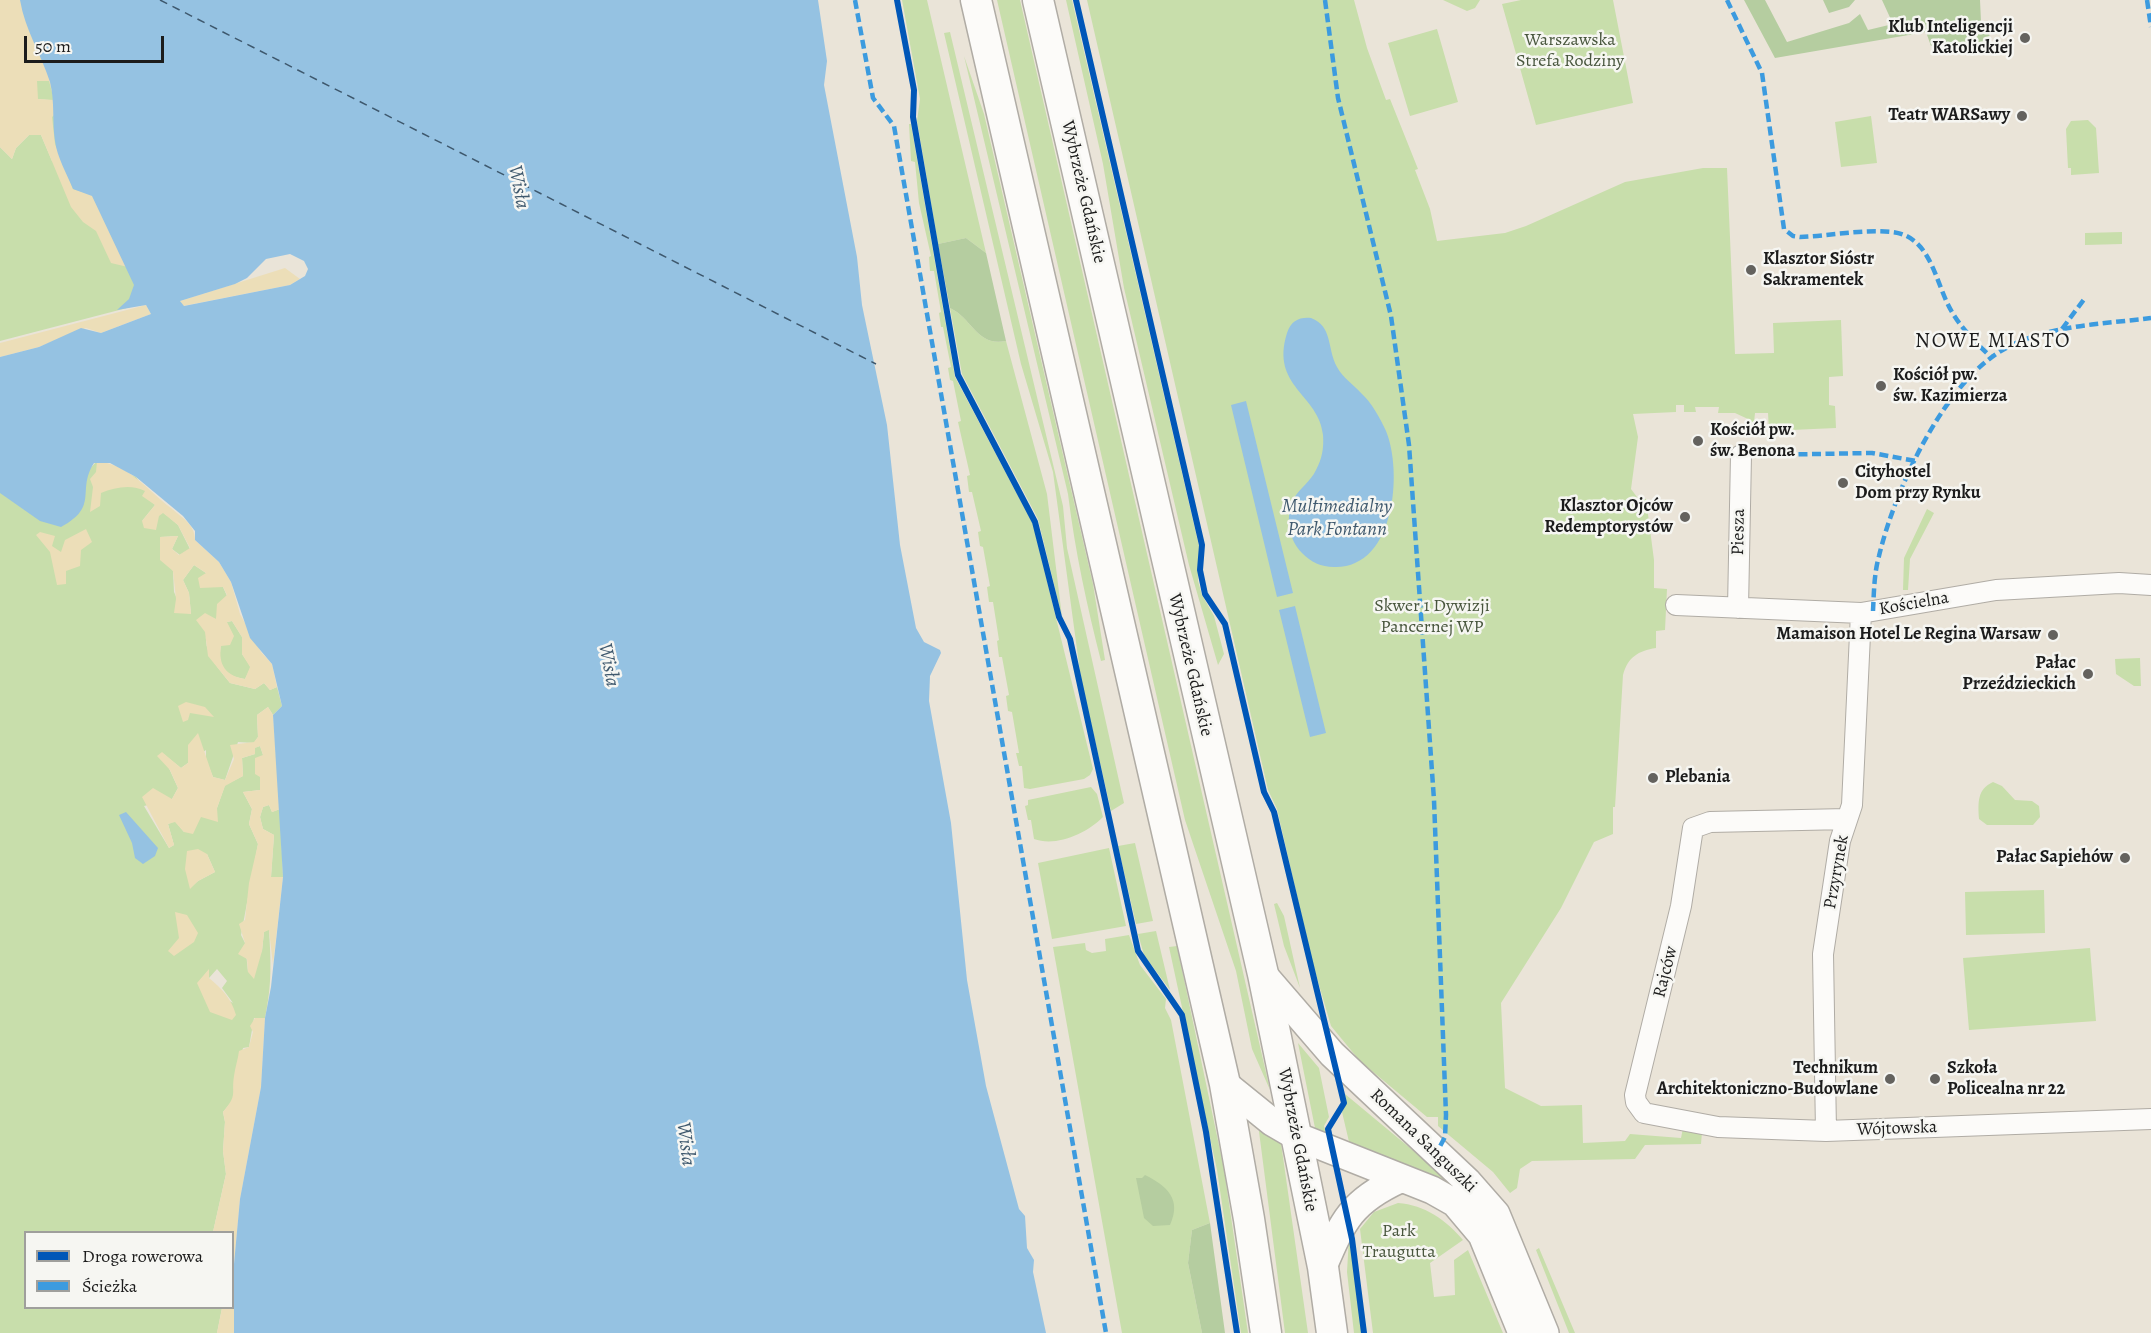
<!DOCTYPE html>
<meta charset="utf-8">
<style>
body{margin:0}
#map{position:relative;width:2151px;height:1333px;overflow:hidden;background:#eae4d8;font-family:Alegreya,serif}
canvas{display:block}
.legend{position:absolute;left:24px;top:1231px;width:210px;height:78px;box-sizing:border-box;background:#f6f6f2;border:2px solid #9f9f9c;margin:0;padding:8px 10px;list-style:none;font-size:18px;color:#1c1c1c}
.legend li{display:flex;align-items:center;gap:12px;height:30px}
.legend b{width:30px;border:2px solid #9f9f9c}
.scale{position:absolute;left:24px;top:36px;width:140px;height:27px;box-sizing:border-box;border:3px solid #1c1c1c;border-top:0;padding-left:8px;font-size:18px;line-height:21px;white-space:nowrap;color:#1c1c1c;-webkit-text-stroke:4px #f6f6f2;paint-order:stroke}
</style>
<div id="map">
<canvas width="2151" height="1333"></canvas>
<ul class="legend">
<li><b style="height:8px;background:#0057b8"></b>Droga rowerowa</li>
<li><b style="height:8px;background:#3c9bdf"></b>Ścieżka</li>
</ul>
<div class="scale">50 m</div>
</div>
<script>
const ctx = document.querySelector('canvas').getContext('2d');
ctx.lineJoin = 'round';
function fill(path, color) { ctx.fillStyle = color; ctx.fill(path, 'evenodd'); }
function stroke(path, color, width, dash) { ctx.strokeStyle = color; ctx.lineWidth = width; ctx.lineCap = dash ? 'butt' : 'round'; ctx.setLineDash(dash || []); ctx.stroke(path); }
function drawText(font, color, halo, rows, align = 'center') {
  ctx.font = font + ' Alegreya,serif'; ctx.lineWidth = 5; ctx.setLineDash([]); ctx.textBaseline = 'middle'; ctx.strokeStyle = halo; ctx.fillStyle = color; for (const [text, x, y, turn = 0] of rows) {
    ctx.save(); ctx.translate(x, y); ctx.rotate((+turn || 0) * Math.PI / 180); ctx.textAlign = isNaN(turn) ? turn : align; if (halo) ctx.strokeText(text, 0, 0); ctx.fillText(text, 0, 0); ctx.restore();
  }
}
const green = new Path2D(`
 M902 0H927L986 253 966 238 938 244 917 121 920 99Z
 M997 0H1020L1270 1090 1252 1049 1236 971 1185 820Z
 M1066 0H1072L1199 546 1198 581 1202 595 1214 616 1224 654 1218 665 1189 565 1124 288 1103 164Z
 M1087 0H1354L1367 48 1386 100 1390 99 1418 169 1415 170 1430 209 1437 241 1505 233 1526 226 1625 182 1703 168H1727L1735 354 1774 353 1773 323 1841 320 1843 376 1829 377V405L1835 406 1836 428 1769 431 1768 413H1755L1753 432 1749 430 1748 419 1735 413H1718L1719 407H1695L1696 412H1684V405H1676V412L1633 414 1638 437 1631 489 1637 497 1646 499 1654 560V588L1667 589 1665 630 1656 631V648C1638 651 1628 657 1623 675L1615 807H1613V834L1594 842 1561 908 1501 1003 1505 1088 1541 1106 1582 1105 1583 1143 1625 1141 1630 1134 1681 1138 1683 1128 1702 1132 1701 1144 1645 1145 1635 1159 1532 1161 1520 1169 1517 1188 1510 1193 1493 1172 1438 1126V1117H1427L1360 1061 1331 1026 1312 961 1277 809 1268 790Z
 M1443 0H1480L1475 8 1467 11Z
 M1521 0H1613L1633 103 1536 125 1502 4Z
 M1437 29 1458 102 1410 116 1388 43Z
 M950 32 1063 506 1067 548 1124 803 1111 811 1081 679 1053 472 1021 364 944 33Z
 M964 56 984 114 1093 584 1105 660 1101 661C1087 606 1075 551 1068 494Z
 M49 80 150 302 0 341V147L12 159 16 148 29 135H41L52 161 50 100 37 99V81Z
 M1871 116 1877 163 1841 167 1835 122Z
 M2088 120 2096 128 2099 173 2071 175V168H2068L2066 129 2071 121Z
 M909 124H911L955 377 1033 524 1093 769 1090 775 1084 779 1030 789 1024 788 1022 766H1019L1016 753H1019L1012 712 1008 711 1006 696 1009 695 1002 657H999L997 641 999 640 993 602H989L987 587 990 586 983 547 980 546 978 532 981 531 972 492H969L967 476 970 475 958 422 961 421 953 381 950 380 948 368 951 367 943 327H941L939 313 941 312 934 271H930L929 257 931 256 919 203 915 162 911 161Z
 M2122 232V244L2085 245V233Z
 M950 308C972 318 977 347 1006 341L1047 494 1062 617 1038 519 962 374Z
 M97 461 136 477 155 505 142 521 163 512 178 525 190 549 180 555 172 549 178 536 160 537 173 571 174 592 183 612 191 614 189 593 183 580 194 565 206 573 207 586 223 587 227 596 216 619 210 618C199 648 212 660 230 683L255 689 264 683 270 690 277 687 282 706 273 715 268 707 257 715 258 737 254 743 238 742 225 780 213 777 206 760V750L181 768 162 753 178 788 172 799 144 806 169 848 174 845 168 824 175 821 184 832 201 816 217 808 225 785 243 776 242 758 255 754 254 748 260 746 263 755 260 790 243 792 252 809 249 824 258 844 241 935 245 943 248 972 262 951 264 932 269 929C271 965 272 983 265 1018H254L249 1047 243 1048 233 1100 223 1112 225 1122 223 1151 226 1174 213 1232H26V1308H222L217 1333H0V476L84 475ZM207 854 215 872 198 881 190 888ZM217 969 227 981 222 988 233 1003 198 983 209 970V978Z
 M1927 509 1934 513 1910 559 1908 590H1903L1904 558Z
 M232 621 242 637V654L251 667 245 679C210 674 220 647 227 622Z
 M2140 658 2141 686H2134L2116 674 2115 659Z
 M1993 782 2002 786 2015 800 2032 801 2039 806 2040 817 2033 825H1987L1979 819C1978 803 1977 789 1993 782Z
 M1091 787 1097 794 1103 817C1086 834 1056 847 1034 839L1031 820H1028L1025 806 1028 805V800Z
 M269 805 272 812 280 809 283 877H271L274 835 263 829 260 817 263 807Z
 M1135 843 1153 921 1136 924 1118 846Z
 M1109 848 1126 926 1052 939 1038 863Z
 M2044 890 2045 933 1966 935 1965 892Z
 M1277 903 1284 916 1300 988 1284 946 1274 904Z
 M1156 931 1170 990 1144 955 1138 934Z
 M1129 935 1140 965 1166 999 1165 1008 1171 1020 1210 1223 1192 1230 1188 1263 1202 1333H1122L1053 947 1085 943 1086 950 1092 953 1106 951 1105 939Z
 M1177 946 1224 1169 1248 1333H1241L1217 1170 1169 947Z
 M2090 948 2096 1021 1969 1030 1963 958Z
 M1298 1043 1319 1068 1329 1117 1324 1126 1327 1136 1315 1128Z
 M1345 1094 1451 1182 1495 1238 1350 1146 1342 1112 1346 1104Z
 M1257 1116 1280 1136 1308 1333H1285Z
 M1398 1203C1425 1205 1446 1220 1463 1240L1430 1263 1434 1297 1455 1295 1454 1260 1468 1250 1503 1333H1373L1360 1229 1374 1212Z
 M1349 1237 1350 1239 1362 1333H1354L1347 1272Z
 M1539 1248 1575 1333H1569L1536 1250Z`);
const forest = new Path2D(`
 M1744 0H1765L1787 42 1849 23 1860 14 1868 30 1893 24 1882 0H1980L1981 22H1988L1990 41 1931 46 1926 32 1775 58Z
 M1823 0H1855L1849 7 1829 13Z
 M966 238 986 253 1006 341C977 347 972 318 950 308L938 244Z
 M1145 1175C1167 1186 1182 1199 1170 1225L1153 1226 1144 1218 1136 1178H1142Z
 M1210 1223 1225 1333H1202L1188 1263 1192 1230Z`);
const sand = new Path2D(`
 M0 0H34L70 101 52 117 55 144 73 189 92 195 132 268 111 263 96 231 83 222 71 207 41 135H29L16 148 12 159 0 147ZM37 81H49L54 100 38 99Z
 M285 268 300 279 290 285 183 306 180 301Z
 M146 305 151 314 101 333 86 328 39 347 0 357V343Z
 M97 461C130 465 146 489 171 508 182 518 195 524 195 540L219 562 231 582 240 614 261 652 272 664 277 687 270 690 264 683 255 689 230 683 208 656 205 632 196 620 205 613 216 619 217 604 227 595 223 587 200 588 198 578 206 573 194 565 183 580 189 593 191 614 174 613 176 599 173 571 160 560V537L178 536 172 549 179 555 190 548 178 525 163 513 159 516 156 530 144 528 142 521 155 505 142 496 145 491C132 484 115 487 101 493L100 506 90 512 93 487 90 479 96 472ZM232 621 242 637V654L250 667 245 679C226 676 218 665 221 646L230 645 234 636 227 622Z
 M86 529 92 542 81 550 80 566 66 571V584L57 585 50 552 36 535 40 532 55 536 52 546 61 552 65 540Z
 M186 702 205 707 214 717 190 713 188 720 183 722 178 706Z
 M268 707 273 715 280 809 272 812 269 805 263 807 260 817 263 829 274 835 271 877H283L273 965 269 930 264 932 262 951 254 979 248 972 247 959 238 954 245 943 239 924 245 920 249 883 258 844 249 824 252 809 243 792 260 790V777L255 774V758L263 755 260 746 255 748V754L242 758 243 776 225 786 217 808 218 822 201 817 193 834 184 832 175 822 168 824 174 845 169 848 142 797 153 788 172 799 178 788 170 770 157 756 162 752 181 768 188 763V745L198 733 213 777 225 780 234 759 230 745 254 742 258 737 257 715Z
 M198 849 207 854 215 872 198 881 190 889 185 869 187 851Z
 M175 912 187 915 198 933 194 942 174 956 168 951 179 938Z
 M209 969V978C222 989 231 998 236 1015L232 1020 210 1012 197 983Z
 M255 1018H265L261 1087 240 1199 234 1264V1333H217L222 1308H232V1232H213L226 1174 223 1151 225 1122 223 1112C238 1094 231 1095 234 1076 235 1068 238 1059 239 1051L249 1047 253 1032 250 1026Z`);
const water = new Path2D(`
 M20 0H818L827 61 824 85 857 257 862 305 887 425 900 545 916 628 924 642 940 650 941 653 930 676 929 701 951 823 967 980 986 1086 1019 1209 1025 1216 1027 1248 1034 1260 1033 1272 1046 1333H234V1264L240 1199 261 1087 265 1018 271 987 283 877 273 715 282 706 272 664 250 638 231 582 219 562 195 540V531L183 516 136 477 110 463H94C76 491 100 506 61 527L40 521 0 493V357L39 347 81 328 101 333 151 314 146 305 117 310 129 299 134 285 92 196 73 189C67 174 57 157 55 141 52 121 55 102 50 82 41 54 25 30 20 0ZM290 254 304 261 308 269 305 276 290 285 184 306 180 301 235 284 247 278 266 259Z
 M1311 318C1333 326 1327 349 1337 367 1343 378 1353 384 1361 393 1372 403 1380 418 1386 431 1403 472 1395 569 1334 567 1321 567 1311 562 1302 553 1288 539 1285 515 1294 498 1300 488 1311 481 1316 470 1322 459 1324 448 1323 435 1319 394 1270 387 1287 333 1291 321 1299 317 1311 318Z
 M1246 401 1293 593 1277 597 1231 405Z
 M1295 606 1326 733 1310 737 1279 610Z
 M126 812 158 848 155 856 143 864 135 858 132 843 119 815Z`);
const ferry = new Path2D(`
 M160 0 876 364`);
const street = new Path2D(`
 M1676 605 1861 613 1996 590 2119 583 2151 585
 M1738 608 1741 455
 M1847 819 1710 822 1693 828 1681 906 1635 1095 1636 1102 1644 1113 1718 1127 1826 1131 2151 1119
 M1826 1131 1823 954 1840 841 1852 805 1861 613`);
const secondary = new Path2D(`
 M1263 974 1332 1054 1467 1181 1496 1214 1545 1333
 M1225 1084 1272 1122 1296 1136 1432 1190 1455 1203 1482 1235 1522 1333
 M1323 1267C1343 1220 1352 1201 1400 1179`);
const primary = new Path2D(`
 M976 0 1225 1084 1249 1219 1266 1333
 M1038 0 1263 974 1323 1267 1332 1333`);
const quiet = new Path2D(`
 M855 0 873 98 894 126 1106 1333
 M1325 0 1338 98 1391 316 1409 445 1434 800 1446 1115 1445 1137 1437 1152
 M1727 0 1762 73 1784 229 1793 236 1800 237C1829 236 1862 229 1892 232 1932 236 1935 284 1952 312 1962 329 1976 343 1991 357
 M2147 0 2151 27
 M2062 329 2085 298
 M1758 455 1872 453 1916 461
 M1873 611C1874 592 1874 574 1879 556 1895 489 1945 379 2008 347 2050 325 2104 324 2151 318`);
const cycleway = new Path2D(`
 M897 0 914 90 913 117 958 375 1035 522 1059 617 1070 639 1138 951 1182 1015 1206 1132 1237 1333
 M1076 0 1202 545 1200 570 1205 594 1225 624 1264 792 1274 812 1344 1103 1328 1129 1352 1239 1364 1333`);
const markers = [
 [2025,38,6,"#64625e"],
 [2022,116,6,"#64625e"],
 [1751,270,6,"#64625e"],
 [1881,386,6,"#64625e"],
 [1698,441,6,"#64625e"],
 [1843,483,6,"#64625e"],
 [1685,517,6,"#64625e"],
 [2053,635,6,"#64625e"],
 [2088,674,6,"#64625e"],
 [1653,778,6,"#64625e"],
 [2125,858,6,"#64625e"],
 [1890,1079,6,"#64625e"],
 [1935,1079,6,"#64625e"]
];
const poiNames = [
 ["Klub Inteligencji",2013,28],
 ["Katolickiej",2013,49],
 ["Teatr WARSawy",2010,116],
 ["Klasztor Sióstr",1763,260,"left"],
 ["Sakramentek",1763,281,"left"],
 ["Kościół pw.",1893,376,"left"],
 ["św. Kazimierza",1893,397,"left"],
 ["Kościół pw.",1710,431,"left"],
 ["św. Benona",1710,452,"left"],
 ["Cityhostel",1855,473,"left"],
 ["Dom przy Rynku",1855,494,"left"],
 ["Klasztor Ojców",1673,507],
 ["Redemptorystów",1673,528],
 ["Mamaison Hotel Le Regina Warsaw",2041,635],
 ["Pałac",2076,664],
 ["Przeździeckich",2076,685],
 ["Plebania",1665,778,"left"],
 ["Pałac Sapiehów",2113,858],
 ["Technikum",1878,1069],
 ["Architektoniczno-Budowlane",1878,1090],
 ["Szkoła",1947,1069,"left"],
 ["Policealna nr 22",1947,1090,"left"]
];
const parkNames = [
 ["Warszawska",1570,41],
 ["Strefa Rodziny",1570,62],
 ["Skwer 1 Dywizji",1432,607],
 ["Pancernej WP",1432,628],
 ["Park",1399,1232],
 ["Traugutta",1399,1253]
];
const streetNames = [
 ["Wybrzeże Gdańskie",1083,192,77],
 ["Piesza",1739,532,-89],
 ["Kościelna",1914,604,-10],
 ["Wybrzeże Gdańskie",1190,665,77],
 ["Przyrynek",1837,872,-80],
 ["Rajców",1666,972,-76],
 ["Wójtowska",1897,1129,-2],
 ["Wybrzeże Gdańskie",1297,1140,79],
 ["Romana Sanguszki",1423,1141,44]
];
const waterNames = [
 ["Wisła",518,187,79],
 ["Multimedialny",1337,507],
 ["Park Fontann",1337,530],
 ["Wisła",608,665,79],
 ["Wisła",685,1144,83]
];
const quarterNames = [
 ["NOWE MIASTO",1993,342]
];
fill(green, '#c8deab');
fill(forest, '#b5cda0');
fill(sand, '#ecdeb8');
fill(water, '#95c2e2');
stroke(ferry, '#3e586d', 1.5, [8, 6]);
stroke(street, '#b0aca5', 22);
stroke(secondary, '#b0aca5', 30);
stroke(primary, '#b0aca5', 33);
stroke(street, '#fcfbf9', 20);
stroke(secondary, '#fcfbf9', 27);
stroke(primary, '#fcfbf9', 30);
stroke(quiet, '#3c9bdf', 4.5, [9, 4.5]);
stroke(cycleway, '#0057b8', 6);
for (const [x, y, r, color] of markers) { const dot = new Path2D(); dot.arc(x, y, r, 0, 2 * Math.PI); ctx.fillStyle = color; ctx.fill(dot); stroke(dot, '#f6f6f2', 2); }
drawText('bold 18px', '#1c1c1c', '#f6f6f2', poiNames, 'right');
drawText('18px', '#47553c', '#f6f6f2', parkNames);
drawText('18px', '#1c1c1c', '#f6f6f2', streetNames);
drawText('italic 20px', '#3e586d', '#f6f6f2', waterNames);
ctx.letterSpacing = '1.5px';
drawText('21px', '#1c1c1c', '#f6f6f2', quarterNames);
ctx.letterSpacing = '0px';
</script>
